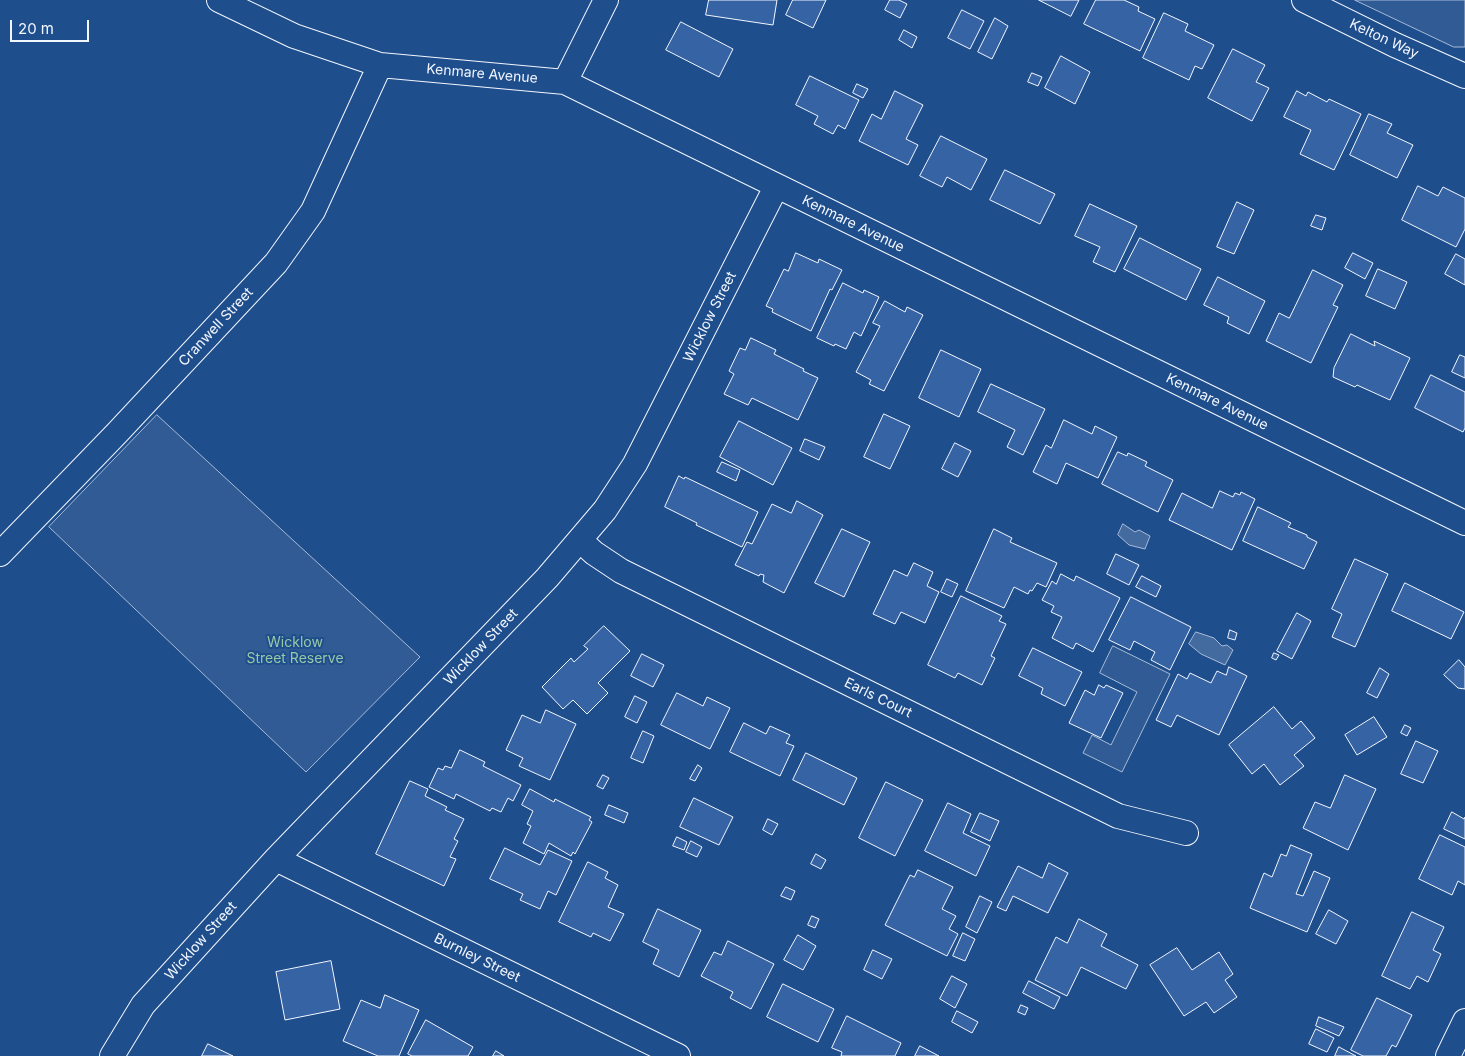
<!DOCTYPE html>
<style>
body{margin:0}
#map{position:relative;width:1465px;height:1056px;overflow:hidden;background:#1f4e8c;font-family:Inter,sans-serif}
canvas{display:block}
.scale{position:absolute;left:10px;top:20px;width:79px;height:22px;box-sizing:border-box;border:2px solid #f2f6ff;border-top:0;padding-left:6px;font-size:15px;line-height:18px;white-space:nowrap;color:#f2f6ff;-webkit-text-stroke:4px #1f4e8c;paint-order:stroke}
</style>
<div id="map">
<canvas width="1465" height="1056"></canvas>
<div class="scale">20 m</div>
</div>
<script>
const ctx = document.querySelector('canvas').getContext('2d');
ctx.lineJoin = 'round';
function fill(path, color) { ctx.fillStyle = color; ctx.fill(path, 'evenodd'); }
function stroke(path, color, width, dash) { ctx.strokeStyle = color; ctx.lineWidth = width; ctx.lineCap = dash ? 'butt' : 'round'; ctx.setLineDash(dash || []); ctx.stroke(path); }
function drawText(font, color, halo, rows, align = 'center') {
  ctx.font = font + ' Inter,sans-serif'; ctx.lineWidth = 4; ctx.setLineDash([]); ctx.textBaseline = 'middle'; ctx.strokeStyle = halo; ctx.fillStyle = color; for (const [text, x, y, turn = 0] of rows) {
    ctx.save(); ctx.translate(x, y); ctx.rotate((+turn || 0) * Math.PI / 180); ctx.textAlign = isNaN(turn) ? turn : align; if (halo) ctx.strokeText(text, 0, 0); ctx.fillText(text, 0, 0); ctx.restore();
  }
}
const built = new Path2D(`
 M1355 0H1465V47H1454Z
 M157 415 420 657 306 772 49 527Z
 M1113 646 1170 674 1122 772 1083 753 1092 735 1111 745 1137 692 1100 673Z`);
const water = new Path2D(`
 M1123 524 1135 532 1139 530 1150 536 1145 549 1129 545 1118 535Z
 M1196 632 1214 638 1222 646 1227 645 1233 650 1225 665 1201 654 1189 644Z`);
const building = new Path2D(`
 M709 0H777L773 25 706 15Z
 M793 0H826L813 28 786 15Z
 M890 0H899L907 4 900 18 885 10Z
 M1039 0H1079L1071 16Z
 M1096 0H1124L1139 7 1138 11 1155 19 1140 51 1084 24Z
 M962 10 984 21 970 49 948 38Z
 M1164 13 1188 24 1185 31 1214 45 1202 69 1195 66 1189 80 1143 58Z
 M995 18 1008 26 992 59 978 52Z
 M681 22 733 49 719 77 666 50Z
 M904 30 917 37 912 48 899 40Z
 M1233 49 1265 65 1256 82 1269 88 1252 121 1208 98Z
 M1061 56 1090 72 1075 104 1045 88Z
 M1032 73 1042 77 1038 86 1028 82Z
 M810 76 859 100 845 129 838 125 833 134 814 124 818 116 796 105Z
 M857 84 868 89 863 98 853 93Z
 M895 91 923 105 906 139 918 145 908 165 859 141 872 114 881 119Z
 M1297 91 1306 96 1308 92 1327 102 1329 99 1361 114 1334 170 1300 154 1311 130 1284 117Z
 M1369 114 1392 124 1387 133 1413 145 1397 178 1350 155Z
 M941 136 987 159 971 190 947 177 942 187 920 176Z
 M1005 170 1055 194 1040 224 990 200Z
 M1418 186 1438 196 1443 187 1465 198V229L1456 247 1402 220Z
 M1237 202 1254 210 1234 254 1217 247Z
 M1090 204 1137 226 1115 272 1093 262 1100 247 1075 236Z
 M1316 215 1326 218 1322 230 1311 226Z
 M1140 238 1201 269 1186 300 1124 269Z
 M796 253 818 263 819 259 842 270 832 290 830 289 811 331 772 312 773 309 766 306 784 269 788 271Z
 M1353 253 1373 263 1365 279 1345 268Z
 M1456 254 1465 259V285L1445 274Z
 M1378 269 1407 282 1395 309 1366 296Z
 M1313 270 1343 285 1333 305 1338 307 1311 363 1266 341 1279 313 1289 318Z
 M1218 277 1265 301 1249 334 1227 323 1229 317 1204 305Z
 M843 283 863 293 864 290 879 297 861 336 854 332 846 349 835 344 834 346 817 338Z
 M885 301 905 312 907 307 923 315 884 391 869 384 871 380 856 372 880 326 873 323Z
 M1351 334 1375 346 1374 341 1410 358 1390 400 1357 385 1355 387 1333 377 1334 368Z
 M751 338 776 350 774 354 804 369 803 371 818 378 798 420 752 398 748 405 724 394 734 374 729 371 740 348 745 350Z
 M941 350 981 369 959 417 919 398Z
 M1460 355 1465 357V378L1452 372Z
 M1431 375 1465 392V428L1463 432 1415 408Z
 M991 384 1045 409 1023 455 1007 447 1015 430 978 412Z
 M884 414 910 426 890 469 864 457Z
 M1064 420 1092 434 1095 426 1117 437 1098 478 1066 463 1057 484 1033 472 1046 445 1051 448Z
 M739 421 792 448 773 485 720 457Z
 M805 439 825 447 819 460 800 451Z
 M955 443 971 451 958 477 942 469Z
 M1118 452 1127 456 1128 453 1147 462 1145 466 1173 480 1158 512 1102 484Z
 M722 462 740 470 736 481 717 472Z
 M679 476 684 479 685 477 758 512 742 547 696 525 697 523 665 507Z
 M1220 491 1233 497 1235 493 1240 495 1241 492 1255 499 1232 550 1169 520 1182 493 1212 508Z
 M797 501 823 515 784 593 763 582 764 575 760 574 759 576 735 565 747 542 752 544 772 504 791 513Z
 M1258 507 1291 523 1288 527 1307 535V537L1317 542 1304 569 1243 541Z
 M842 529 870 542 844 597 815 583Z
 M994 529 1012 538 1010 542 1057 563 1046 587 1037 583 1032 591 1030 590 1028 594 1014 587 1004 608 966 591Z
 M1116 554 1139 565 1129 585 1107 574Z
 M1355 559 1388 574 1355 647 1332 637 1342 614 1332 609Z
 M914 563 933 572 927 586 939 592 925 623 901 612 895 624 873 614 894 570 907 576Z
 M1061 574 1074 581 1076 576 1120 598 1093 652 1076 643 1073 649 1052 638 1062 617 1051 612 1054 606 1042 600 1052 581 1056 584Z
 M1142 576 1161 586 1156 597 1136 587Z
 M947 579 958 584 952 597 941 592Z
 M1405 583 1464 612 1451 639 1392 611Z
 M961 596 1002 616 999 621 1006 624 991 656 995 658 982 685 958 673 955 678 928 665Z
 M1131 597 1191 627 1170 670 1151 660 1155 652 1134 641 1130 650 1109 640Z
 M1297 613 1311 621 1292 659 1277 651Z
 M604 626 630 651 598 683 608 693 587 714 573 700 563 709 542 687 571 658 574 662 588 649 584 646Z
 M1230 630 1237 633 1235 640 1228 638Z
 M1033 648 1082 672 1065 706 1041 694 1043 688 1019 676Z
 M1274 653 1279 655 1276 660 1272 658Z
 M642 654 664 665 653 687 631 676Z
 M1459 660 1465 667V689L1458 688 1444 675Z
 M1229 667 1247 676 1219 735 1177 715 1171 727 1156 720 1178 674 1187 679 1190 673 1211 683 1217 671 1226 675Z
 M1380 668 1389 674 1377 698 1367 693Z
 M1099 685 1104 688 1106 685 1123 693 1101 738 1069 723 1085 690 1094 695Z
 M677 693 703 706 707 697 730 708 710 749 661 725Z
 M635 696 647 702 637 723 625 717Z
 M1274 707 1292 729 1301 721 1315 738 1294 755 1304 766 1280 785 1264 764 1252 774 1229 745Z
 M546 710 576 724 550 780 519 766 523 758 506 750 522 715 540 723Z
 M1374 717 1387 737 1357 755 1345 735Z
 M744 723 766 734 770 726 790 735 786 743 794 746 780 776 730 752Z
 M1405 725 1411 728 1407 736 1401 733Z
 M643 731 654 736 643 763 631 758Z
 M1416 741 1438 751 1423 783 1401 774Z
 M460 750 485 762 483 766 521 785 513 801 508 798 501 812 492 808 490 811 456 794 454 799 429 787 438 768 443 770 445 766 451 768Z
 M806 753 857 778 844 805 793 780Z
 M698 765 702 768 695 781 690 779Z
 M603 775 609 778 603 789 597 786Z
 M1345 775 1376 789 1348 850 1303 828 1315 802 1330 808Z
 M410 781 428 789 425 796 447 807 445 810 464 819 454 839 458 841 450 857 456 859 444 886 376 854Z
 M886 782 923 800 895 856 859 838Z
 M530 789 554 802 555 799 591 817 589 820 592 822 575 854 573 852 571 856 549 843 544 854 523 843 531 826 527 824 533 811 522 805Z
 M694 798 733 817 719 845 680 827Z
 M948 803 971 814 963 833 990 846 976 876 925 851Z
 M609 805 628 813 624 823 605 815Z
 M1452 812 1464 819 1465 817V839L1444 829Z
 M980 813 999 821 990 841 971 832Z
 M768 819 778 824 772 835 763 830Z
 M1440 835 1465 847V885L1458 881 1452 895 1419 879Z
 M677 837 687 842 684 850 673 846Z
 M691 841 702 847 697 857 686 852Z
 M1291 845 1312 854 1296 894 1303 896 1314 871 1330 878 1307 932 1250 908 1264 873 1272 877 1281 854 1286 856Z
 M505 848 540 865 548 850 572 861 556 895 548 891 540 909 520 900 523 894 490 879Z
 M816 854 826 860 821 869 811 864Z
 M588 862 608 872 605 878 618 885 608 907 624 914 610 941 593 933 591 937 559 922Z
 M1049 863 1068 873 1048 913 1013 896 1006 911 997 907 1018 866 1042 878Z
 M918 870 953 887 942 909 956 916 949 929 958 934 947 956 885 925 910 875 914 877Z
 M786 887 795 891 791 900 781 896Z
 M980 896 992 902 977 933 966 927Z
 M658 909 701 930 679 977 653 964 659 950 643 942Z
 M1329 910 1348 921 1336 944 1316 934Z
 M1412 912 1444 927 1433 950 1441 954 1428 982 1417 976 1410 989 1382 976Z
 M812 916 819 919 815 928 808 925Z
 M1079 919 1107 934 1101 946 1138 965 1126 989 1081 967 1067 996 1035 980 1056 937 1067 943Z
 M963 933 975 939 965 961 953 956Z
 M798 935 816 946 803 970 784 960Z
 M728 941 774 964 751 1009 730 998 733 992 701 976 714 952 721 955Z
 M1177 948 1192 970 1219 952 1233 974 1225 980 1237 997 1214 1013 1206 1002 1184 1016 1150 965Z
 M873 950 892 959 882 979 864 970Z
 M331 961 340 1009 285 1020 276 972Z
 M952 976 967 984 955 1008 940 999Z
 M1029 981 1060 997 1054 1009 1023 993Z
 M783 984 834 1009 818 1042 767 1017Z
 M385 995 419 1010 399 1056H378L343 1041 361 1000 380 1008Z
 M1377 998 1412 1015 1396 1047 1392 1045 1386 1056H1363L1351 1050Z
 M1021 1005 1028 1008 1025 1015 1018 1012Z
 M957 1011 978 1022 972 1033 952 1022Z
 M847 1016 901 1043 895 1056H841L842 1052 832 1048Z
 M1319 1017 1344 1027 1339 1036 1316 1026Z
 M426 1020 473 1047 468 1056H412L408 1054Z
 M1316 1029 1334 1038 1327 1052 1309 1044Z
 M208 1044 233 1056H202Z
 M920 1046 939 1056H915Z
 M1339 1047 1356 1056H1335Z
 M496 1051 504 1056H493Z`);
const minor = new Path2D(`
 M219 0 294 36 380 65 565 82 1465 523
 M1304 0 1395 45 1465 76
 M565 82 606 0
 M581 541 594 553 621 571 1118 816 1186 833
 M0 554 117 433 276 263 313 211 380 65
 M276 859 678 1056
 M112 1056 143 1005 276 859 547 578 605 510 635 464 776 187
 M1448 1056 1465 1021`);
const streetNames = [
 ["Kelton Way",1384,39,25],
 ["Kenmare Avenue",482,74,5],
 ["Kenmare Avenue",853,224,26],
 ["Wicklow Street",710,317,-63],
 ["Cranwell Street",216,327,-47],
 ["Kenmare Avenue",1217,402,26],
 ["Wicklow Street",481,647,-46],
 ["Earls Court",878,698,26],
 ["Wicklow Street",201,941,-48],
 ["Burnley Street",477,958,26]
];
const parkNames = [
 ["Wicklow",295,643],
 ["Street Reserve",295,659]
];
fill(built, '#305b95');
stroke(built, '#a8bbd7', 1);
fill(water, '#446ba0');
stroke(water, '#a8bbd7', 1);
fill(building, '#3563a3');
stroke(building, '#f2f6ff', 1);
stroke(minor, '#f2f6ff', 26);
stroke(minor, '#1f4e8c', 24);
drawText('14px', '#f2f6ff', '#1f4e8c', streetNames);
drawText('14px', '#97c8a6', '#1f4e8c', parkNames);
</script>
